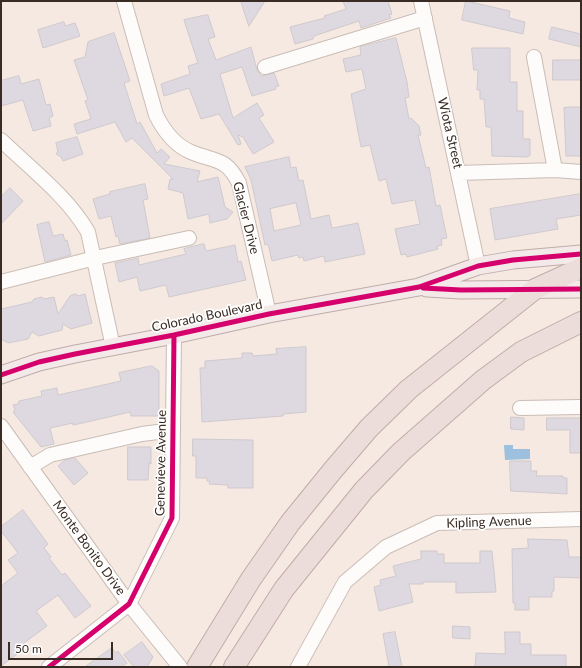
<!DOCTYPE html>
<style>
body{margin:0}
#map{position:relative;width:582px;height:668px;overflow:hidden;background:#f5e9e2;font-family:Lato,sans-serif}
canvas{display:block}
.frame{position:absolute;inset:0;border:2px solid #392c24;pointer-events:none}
.scale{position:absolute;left:8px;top:642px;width:105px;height:18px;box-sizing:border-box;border:2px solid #392c24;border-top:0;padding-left:5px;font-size:12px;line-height:14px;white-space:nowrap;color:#392c24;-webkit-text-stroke:3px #fff;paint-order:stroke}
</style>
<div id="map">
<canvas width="582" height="668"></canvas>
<div class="frame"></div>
<div class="scale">50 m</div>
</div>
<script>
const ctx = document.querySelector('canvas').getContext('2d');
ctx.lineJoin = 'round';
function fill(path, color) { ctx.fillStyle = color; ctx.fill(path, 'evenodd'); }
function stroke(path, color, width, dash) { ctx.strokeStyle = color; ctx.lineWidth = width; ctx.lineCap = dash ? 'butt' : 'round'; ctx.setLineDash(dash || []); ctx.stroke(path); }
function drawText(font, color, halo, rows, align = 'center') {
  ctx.font = font + ' Lato,sans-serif'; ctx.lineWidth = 3.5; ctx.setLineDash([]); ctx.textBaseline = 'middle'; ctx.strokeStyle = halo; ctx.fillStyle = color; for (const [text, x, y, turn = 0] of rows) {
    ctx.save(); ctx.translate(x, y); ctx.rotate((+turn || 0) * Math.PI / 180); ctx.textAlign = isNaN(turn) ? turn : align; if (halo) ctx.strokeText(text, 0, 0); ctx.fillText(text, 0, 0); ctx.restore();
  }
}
const water = new Path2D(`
 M504 445H513V449H530V459L505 460Z`);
const building = new Path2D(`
 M241 1H265L249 26Z
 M343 1H388L392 14 389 15 391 18 361 28 359 21 314 36 313 39 295 44 290 27 325 18 324 16 346 9Z
 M466 1 510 11 509 18 525 22 523 34 462 20Z
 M206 15H208L215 37 208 39 216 60 251 47 257 70 261 76 274 73 279 86 275 87 276 89 252 96 242 67 220 74 233 118 257 103 264 115 259 118 274 142 253 154 243 137 238 135 241 144 238 145 219 114 201 119 189 88 164 96 161 84 190 74 188 66 198 63 184 20Z
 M64 22 65 26 75 23 80 36 43 48 38 30Z
 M552 27 581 34V47L549 39Z
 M114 33 130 81 124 83 137 124 140 122 157 153 161 149 170 157 164 164 200 171 197 182 218 177 225 207 233 212 227 219 210 223 209 214 188 219 183 193 168 189 170 179H173L132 138 126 142 115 122 77 134 74 124 91 119 85 101 88 100 74 60 85 57 88 42Z
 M396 38 407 82 409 97 405 98 409 119 411 118 419 126 421 135H418L426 168 429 167 436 206 440 205 447 238 441 239 442 245 437 246 438 249 407 257 406 254 401 255 395 229 420 224 415 200 392 204 386 179 379 181 370 145 361 147 351 94 366 89 362 69 346 72 343 59 361 55 360 47Z
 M472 48H510V82H517V111H523V139H530V155L528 157 492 156 491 127H486L484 99H480V90H477L478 70H474Z
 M553 60H581V80H553Z
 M19 76 21 84 39 79 46 105 50 104 53 116 49 118 51 126 33 131 23 100 1 106V81Z
 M570 107H581V156H566L564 108Z
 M77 137 83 154 63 161 61 157 56 154 58 151 56 143Z
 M289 157 291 168 296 167 299 181 303 180 311 219 329 215 332 228 358 223 365 254 325 262 324 256 304 261 303 257 299 258 298 255 272 261 268 244 265 245 251 180 245 167ZM296 203 301 225 274 231 270 209Z
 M145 184 148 199 143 200 150 238 120 244 118 236 116 237 111 216 99 219 93 199 110 194V192Z
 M10 188 23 201 1 224V197Z
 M581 194V215L556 219 558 229 495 240 490 209Z
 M49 222 53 236 63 234 65 241 67 240 71 255 45 262 37 225Z
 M204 244 206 251 235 245 238 262 241 261 246 280 169 297 166 285 140 291 137 277 119 282 115 263 138 258 139 265 186 254 184 249Z
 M76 294 78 296 85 294 92 323 71 329 63 324 62 330 39 336 32 332 28 339 8 343 1 339V309L32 302 34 299 42 297 44 299 54 297 58 314 70 296Z
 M306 347V412L283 414V416L202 422 200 368H205V361L242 358V353H252L253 356 277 354 276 349Z
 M152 366 159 371V416H131L130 412 87 422 73 425V423L50 428 54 444 41 447 13 412 15 410 13 405 18 404 19 401 42 396 41 391 57 388 58 395 121 381 119 373Z
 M511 417 524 418V430L511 429Z
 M547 418H581V453H570V430H547Z
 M193 439 253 440V488H228V485L209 484 210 481H207V478H196V456H193Z
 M128 447H151V464L149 463 148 480H128Z
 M75 458 88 473 74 485 58 466 65 460Z
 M510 461H531V471H537L536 476H563V478H567V494L511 491Z
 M23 510 48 544 44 548 51 557 49 558 62 575 65 573 91 606 75 618 58 595 36 611 47 626 24 643 22 646 24 649 1 666V586L18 573 8 560 18 553 1 531V527Z
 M528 539 567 540 569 557H581V578L554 577V591H552V597H529V610H515V603H513L512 549 528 548Z
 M421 551H437V554H444V563H480V551H492L496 592 456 593V582H423V584H409L413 602 379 611 374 587 381 585 380 580 396 576 393 566 421 559Z
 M453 626 470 627V639L453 638Z
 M395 632 402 667H389L383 634Z
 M505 632H520V644H531V655H566V667H475L476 653 505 654Z
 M142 642 153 657 147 667H134L124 655Z
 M112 648 116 653 118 651 127 663 121 667H85Z`);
const minor = new Path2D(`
 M124 1 156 115C164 131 174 145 191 152 215 162 226 157 239 183L269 314
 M421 1 478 266
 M534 57 555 170
 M265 67 425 18
 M1 140C31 169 67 196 88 232L113 347
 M459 173 555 170 581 172
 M1 282 95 258 189 238
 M520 408 581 407
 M1 426 129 604 180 667
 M30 467 50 455 142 434 173 430
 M49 667 129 604 172 518 174 335
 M298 667 345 582 386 547 437 523 581 519`);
const major = new Path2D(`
 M427 288 461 290 581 289
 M1 375 39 362 75 354 174 335 269 314 419 287 478 266 513 260 581 254`);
const highway = new Path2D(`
 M197 667 251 579 290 523 333 470 369 428 409 389 535 289 581 268
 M234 667 284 589 364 490 401 452 483 380 521 352 581 322`);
const cycleway = new Path2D(`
 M423 288 461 290 581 289
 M1 375 39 362 75 354 174 335 269 314 419 287 478 266 513 260 581 254
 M49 667 129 604 172 518 174 335`);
const streetNames = [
 ["Wiota Street",450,133,77],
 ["Glacier Drive",246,218,76],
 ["Colorado Boulevard",207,316,-12],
 ["Genevieve Avenue",161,463,-89],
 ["Kipling Avenue",489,522,-2],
 ["Monte Bonito Drive",89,548,54]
];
fill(water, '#9cc0dd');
fill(building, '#ded8e1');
stroke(building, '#cfc9cd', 1);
stroke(minor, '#c9bdb6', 16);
stroke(major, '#c0aca8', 19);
stroke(highway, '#c0aca8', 22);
stroke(minor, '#fefcfb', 14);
stroke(major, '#f2e9e8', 17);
stroke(highway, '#ecdddb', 20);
stroke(cycleway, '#d6006c', 5);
drawText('13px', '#392c24', '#fff', streetNames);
</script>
